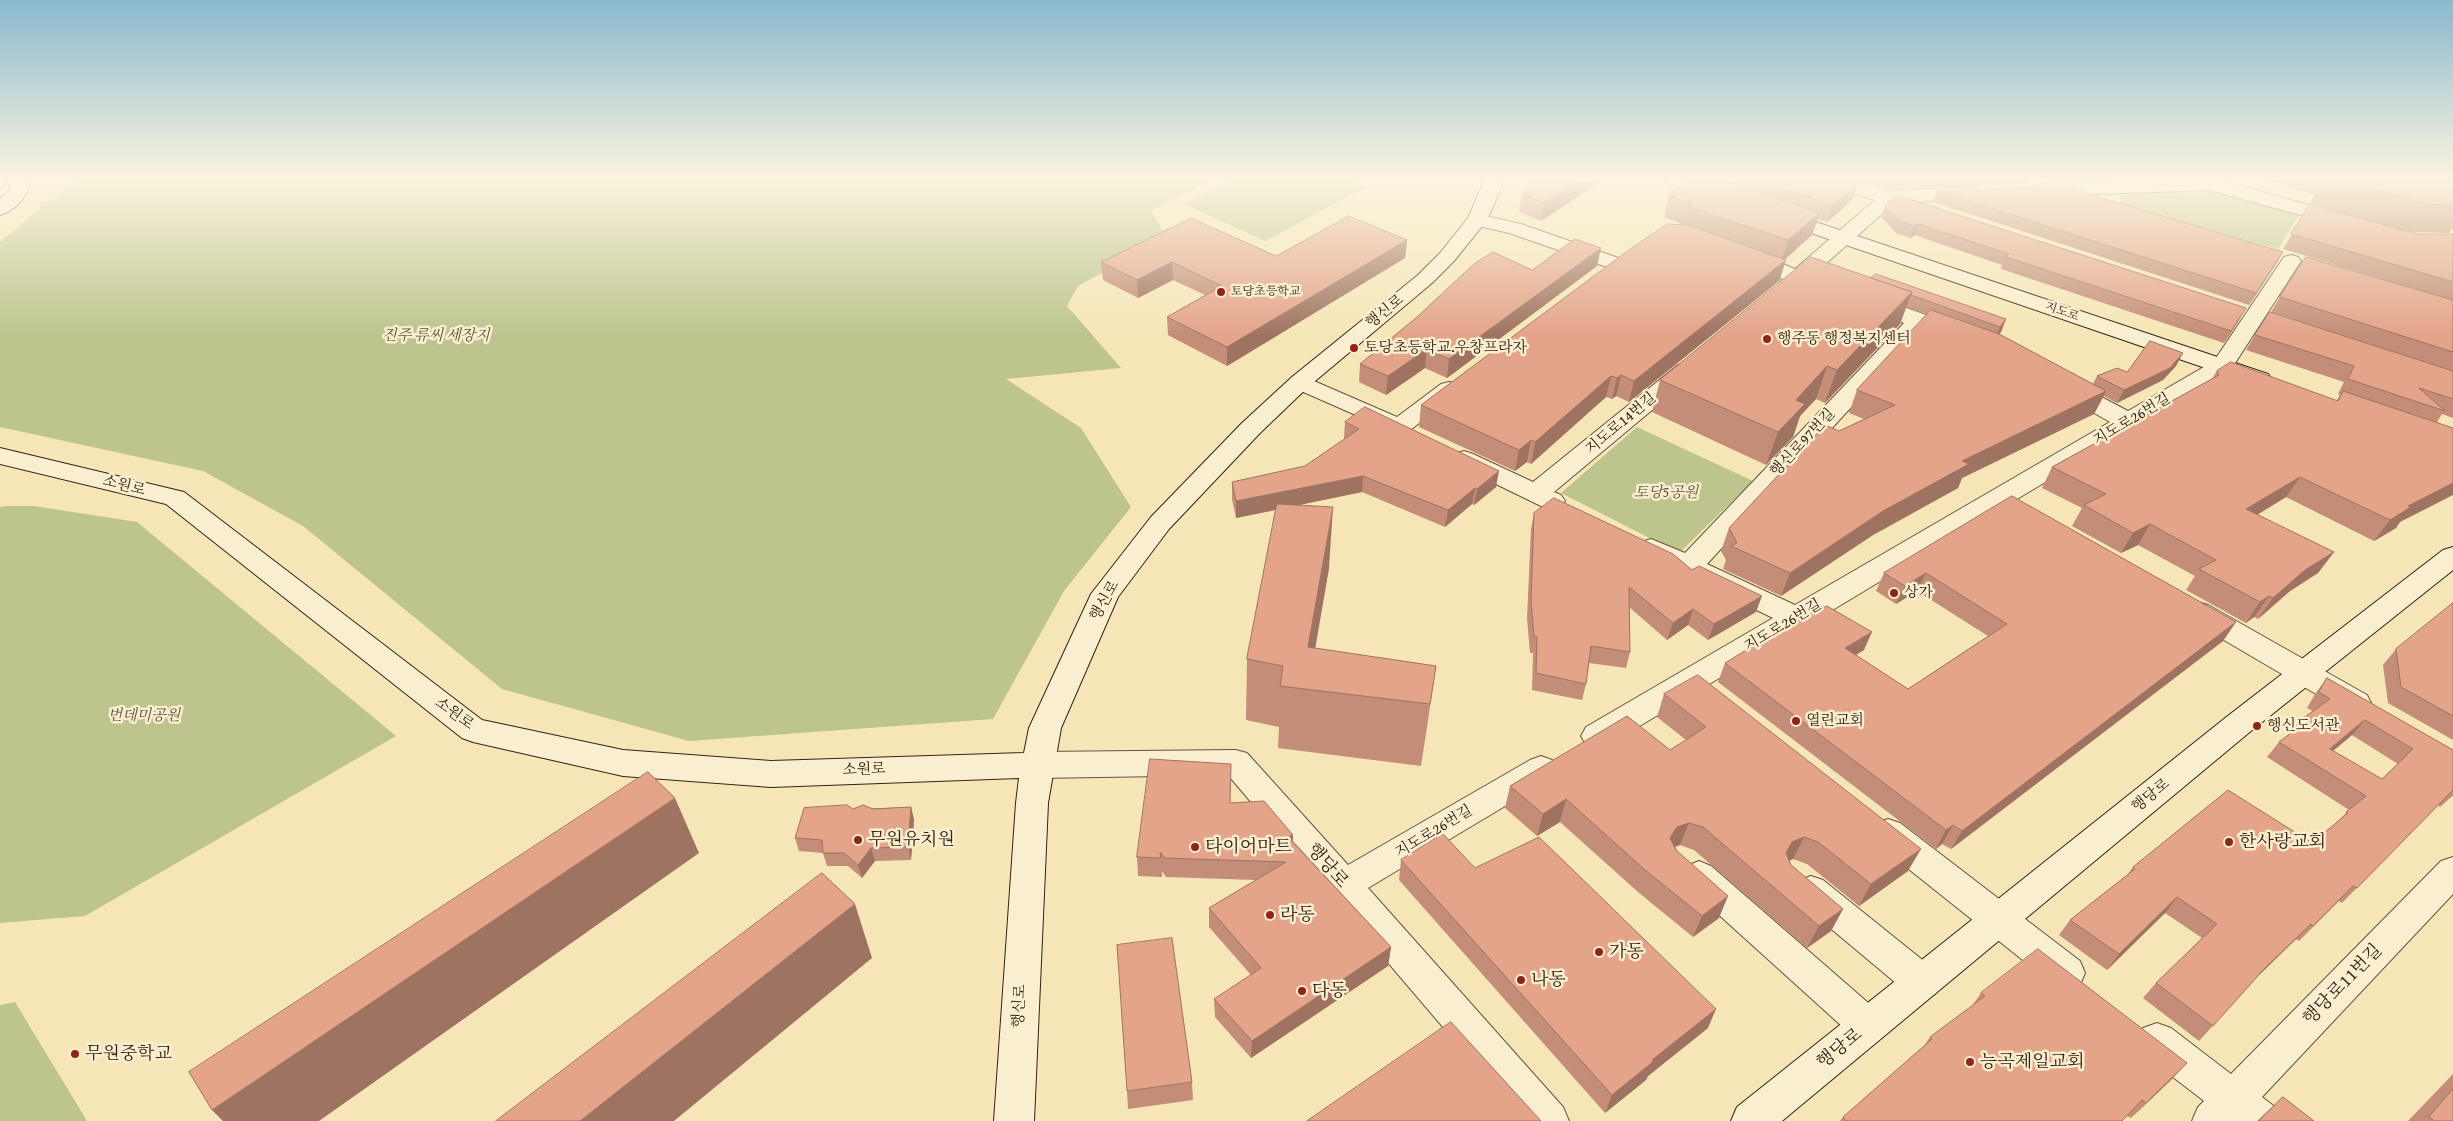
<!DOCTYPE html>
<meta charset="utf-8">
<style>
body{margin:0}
canvas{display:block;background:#f6e6b7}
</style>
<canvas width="2453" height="1121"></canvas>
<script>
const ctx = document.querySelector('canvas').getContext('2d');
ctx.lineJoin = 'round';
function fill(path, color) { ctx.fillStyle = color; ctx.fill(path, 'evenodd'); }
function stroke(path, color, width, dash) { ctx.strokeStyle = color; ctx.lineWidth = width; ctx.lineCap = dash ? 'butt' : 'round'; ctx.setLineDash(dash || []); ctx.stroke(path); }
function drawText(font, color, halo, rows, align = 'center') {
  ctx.font = font + ' "Gentium Book Plus","Noto Serif KR",serif'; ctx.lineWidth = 5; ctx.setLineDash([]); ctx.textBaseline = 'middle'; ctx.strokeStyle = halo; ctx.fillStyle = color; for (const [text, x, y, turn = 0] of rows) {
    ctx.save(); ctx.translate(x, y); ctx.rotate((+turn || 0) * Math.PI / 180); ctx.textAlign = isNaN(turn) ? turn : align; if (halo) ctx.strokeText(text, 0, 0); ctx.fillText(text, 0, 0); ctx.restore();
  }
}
const green = new Path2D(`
 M76 179H1215L1151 210 1166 237 1078 286 1067 306 1121 368 1006 379 1081 428 1131 507 1064 591 993 719 689 741 502 689 303 526 203 471 0 427V242L40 209 39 203 51 200Z
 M1233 179H1355L1364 188 1265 241 1184 204Z
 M2218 190 2301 212 2278 249 2121 205 2119 194Z
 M1637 427 1753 481 1679 553 1561 493Z
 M7 506H34L137 522 396 736 85 916 0 923V507Z
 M15 1002 87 1121H0V1005Z`);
const street = new Path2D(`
 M1816 179H1847L1888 191 1972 187 1979 189 1982 193 1979 197 1972 199 1912 202 1910 206 1903 208 1892 205 1813 275 1833 282 1836 287 1833 292 1825 293 1801 286 1790 290 1782 289 1779 284 1783 279 1741 263 1738 259 1741 255C1757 250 1779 263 1795 269L1875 200 1818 183Z
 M2180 179H2216L2348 216 2351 220 2348 224 2341 226 2209 190 2042 196 2035 194 2032 190 2035 186 2042 184Z
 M1477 214 1521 224 1624 260 1627 264 1624 268 1617 270 1610 268 1509 233 1470 224 1467 220 1470 216Z
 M2291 255 2298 257 2301 261 2230 371 1608 745 1597 748 1586 745 1581 736 1586 727 1773 618 1641 554 1637 548 1641 542 1651 539 1685 553 1904 323 1860 307 1857 302 1860 297 1868 296 1876 297 1965 329 1968 334 1965 339 1957 341 1923 329 1707 564 1795 605 2110 422 2059 393 2055 388 2059 383 2067 381 2075 383 2128 411 2214 361 2284 257Z
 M1686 363 1694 365 1698 370 1694 375 1554 492 1561 495 1565 501 1561 507 1552 509 1543 507 1455 464 1451 459 1455 454 1464 451 1473 454 1533 482 1678 365Z
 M1300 375 1397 417 1441 384 1449 382 1457 384 1461 389 1408 432 1399 434 1292 387 1288 382 1292 377Z
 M2198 602 2208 605 2367 695 2371 703 2367 711 2356 714 2345 711 2188 619 2184 612 2188 605Z
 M1236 750 1247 753 1348 865 1530 760 1541 756 1552 760 1557 769 1552 778 1368 888 1563 1107 1569 1121H1523L1228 775 1037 778 1026 774 1021 765 1026 756 1037 752Z
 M1888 819 1900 823 2080 961 2085 973 2080 985 2067 989 2054 985 1876 843 1871 833 1876 823Z
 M2453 857V894L2262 1097 2275 1107 2281 1121H2192L2198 1107 2204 1101 2143 1054 2138 1041 2143 1028 2157 1023 2171 1028 2231 1074 2441 861Z
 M1699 861 1711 866 1881 1014 1887 1026 1881 1038 1868 1044 1855 1038 1687 886 1682 876 1687 866Z
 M1811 876 1823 880 1935 970 1941 982 1935 994 1922 999 1909 994 1799 902 1794 891 1799 880Z`);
const secondary = new Path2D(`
 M6 179H25L30 185C26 198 13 212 0 215V199L9 191 10 185Z
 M1481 179H1500L1502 186 1487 220 1454 261 1432 283 1308 387 1260 433 1169 529 1118 597 1061 728 1048 803 1034 1121H994L1016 803 1019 778 771 787 623 776 473 742 462 738 166 504 0 464V448L184 492 482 720 623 750 771 761 1024 753 1029 728 1091 594 1151 517 1242 423 1292 377 1418 275 1440 253 1468 218 1482 186Z
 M1663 179H1691L1727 192 1730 196 1727 200H1713L1665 183Z
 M1780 210 2268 374 2272 379 2268 384 2260 386 2252 384 1773 220 1770 216 1773 212Z
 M2453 547V570L2251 731 1782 1121H1731L1737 1107 2229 715 2443 550Z`);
const wall = new Path2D(`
 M1529 179H1605L1541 221 1519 212 1522 194 1530 186Z
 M1692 179H1848L1858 183 1852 200 1827 222 1818 219 1812 235 1784 260H1786L1779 281 1629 402 1616 396 1612 399 1606 397 1531 464 1527 462 1515 471 1419 427 1421 405 1684 225 1664 217 1669 195Z
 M1851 179H2030L2028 184 1890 189Z
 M2261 179H2453V227L2449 233 2413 232 2418 234H2453V300L2283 249 2315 195Z
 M1937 191 2283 252 2249 305 1933 202Z
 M1885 206 2239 320 2224 343 2001 269 2002 265 1914 235 1911 238 1896 233 1881 217Z
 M1407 240 1405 258 1227 366 1168 335 1167 317 1205 295 1173 280 1138 298 1103 280 1101 262 1276 256Z
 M1597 266 1447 378 1425 368 1386 395 1359 382 1360 364 1532 270Z
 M1871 278 2006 319 2001 332 1999 334 2093 384 2097 376 2176 366 2163 380 2117 403 2104 396 2094 414 1962 478 1958 488 1873 535 1781 596 1723 569 1726 560 1721 551 1729 528 1839 431 1864 419 1849 413 1857 390 1927 315 1906 307 1900 324 1825 403 1816 399 1800 416 1793 437 1766 465 1652 412 1660 380Z
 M2280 297 2453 300V371L2271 312Z
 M2255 335 2453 371V418L2442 414 2437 422 2400 522 2396 528 2374 541 2286 497 2257 515 2334 552 2318 573 2290 591 2258 619 2254 617 2246 623 2186 590 2195 576 2138 545 2121 553 2072 526 2082 508 2042 488 2052 467 2212 379 2217 371 2336 401 2340 395 2338 394 2344 382 2246 350Z
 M1345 422 1496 487 1474 505 1472 504 1445 527 1362 492 1299 505 1329 568 1315 648 1436 666 1421 766 1278 748 1279 727 1246 720 1247 659 1276 510 1236 518 1232 499V482L1305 466 1344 439V438Z
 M2012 496 2236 622 2223 641 1951 849 1942 844 1936 849 1718 682 1725 663 1864 650 1856 655 1908 689 1988 636 1917 591 1896 604 1876 591 1884 573Z
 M1534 513 1692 570 1756 612 1708 640 1688 625 1667 640 1629 607 1630 652 1626 668 1589 663 1586 684 1582 700 1532 690 1533 653H1530L1527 618 1531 529Z
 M2453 603V740L2388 703 2383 665 2396 649Z
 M2327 678 2453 750V795L2440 807 2438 805 2342 903 2339 901 2299 941 2296 939 2257 977 2199 1041 2143 998 2156 983 2202 938 2165 913 2107 970 2059 935 2070 920 2128 874 2133 867 2312 843 2336 823 2349 810 2267 757 2279 742 2289 734 2299 721 2313 711 2307 708 2315 694ZM2352 735 2398 764 2382 779 2333 751Z
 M1664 694 1908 871 1859 906 1807 864 1793 859 1789 861 1791 865 1843 909 1831 931 1807 948 1694 850 1680 845 1675 847 1719 918 1693 937 1638 892 1560 822 1537 836 1505 808 1510 786 1670 750 1686 740 1657 717Z
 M1231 764 1230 803 1293 835V841L1391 947 1388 966 1251 1058 1215 1017 1214 999 1251 975 1209 927V908L1256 880 1166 877 1162 871V877L1138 876 1137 857Z
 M911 807 914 820 911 860 875 861 862 878 848 866H827L823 853 799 851 795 838 853 809Z
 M1401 860 1475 868 1708 1028 1648 1076 1646 1080 1605 1113 1399 880Z
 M1981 993 2172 1079 2131 1118 2127 1116 2122 1121H1840L1843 1117 1924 1046 1930 1037 1972 1006Z
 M2453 1074V1121H2408Z
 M1192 1082 1193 1100 1128 1109 1127 1091Z
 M2283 1097 2314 1121H2257Z`);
const shadedWall = new Path2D(`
 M1581 179H1605L1541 221 1544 203Z
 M1858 183 1852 200 1827 222 1833 205Z
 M1820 213 1812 235 1781 263 1788 240Z
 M1918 224 1914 235 1911 238 1915 226Z
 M1407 240 1405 258 1227 366V347Z
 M1601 248 1597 266 1447 378 1449 359Z
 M2283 252 2276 264 2249 305 2256 293Z
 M1786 260 1779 281 1629 402 1634 381Z
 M1172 262 1173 280 1138 298 1137 280Z
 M1912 292 1900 324 1825 403 1837 370Z
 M2246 308 2239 320 2224 343 2231 331Z
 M2006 319 2001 332 1995 339 2000 327Z
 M1427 349 1425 368 1386 395 1388 376Z
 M2183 353 2176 366 2163 380 2117 403 2124 390Z
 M1827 366 1816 399 1800 416 1793 437 1766 465 1778 432 1796 400Z
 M1621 375 1616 396 1612 399 1617 378Z
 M1611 376 1606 397 1531 464 1535 442Z
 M2106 391 2094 414 1962 478 1958 488 1873 535 1781 596 1790 573 1883 511 1962 461Z
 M1531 440 1527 462 1515 471 1519 450Z
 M1499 471 1496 487 1474 505 1477 489Z
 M1363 476 1362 492 1236 518V501Z
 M2300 477 2286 497 2232 530 2246 509Z
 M2453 483V495L2400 522 2396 528 2374 541 2390 520 2408 506Z
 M1475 488 1472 504 1445 527 1448 510Z
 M1333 507 1329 568 1308 690V647Z
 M2150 524 2138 545 2121 553 2133 533Z
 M2334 552 2318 573 2290 591 2258 619 2273 598 2305 570Z
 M1926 573 1917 591 1896 604 1905 586Z
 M1762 596 1756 612 1708 640 1714 624Z
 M2269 596 2254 617 2246 623 2260 602Z
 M1693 609 1688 625 1667 640 1673 623Z
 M2236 622 2223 641 1951 849 1962 831Z
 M1872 632 1864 650 1837 666 1845 648Z
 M1436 666 1427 727 1421 766Z
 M2365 720 2352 735 2317 764 2330 749Z
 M2453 794V795L2440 807Z
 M675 798 699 853 319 1121H223L212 1110Z
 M1566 799 1560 822 1537 836 1543 814Z
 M911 807 914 820 911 860 908 847Z
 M1689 823 1680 845 1668 849 1670 838 1677 827Z
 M1953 825 1942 844 1936 849 1946 830Z
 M1293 835 1292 854 1288 837Z
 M1804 837 1793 859 1781 864 1786 853 1792 842Z
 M871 848 875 861 862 878 858 865Z
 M1921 849 1908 871 1859 906 1871 884Z
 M1728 896 1719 918 1693 937 1702 916Z
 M2177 897 2165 913 2107 970 2119 954Z
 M855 904 872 958 674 1121H580Z
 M1843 909 1831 931 1807 948 1819 926Z
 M2311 924 2296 939 2251 983 2265 968Z
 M1391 947 1388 966 1251 1058 1252 1041Z
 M1716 1009 1708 1028 1648 1076 1646 1080 1605 1113 1612 1095 1652 1060Z
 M2187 1063 2172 1079 2131 1118 2146 1103Z`);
const building = new Path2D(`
 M1535 179H1581L1544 203 1522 194 1536 181Z
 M1692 179H1719L1820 213 1788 240 1689 207 1693 204 1669 195Z
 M1756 179H1848L1858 183 1833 205Z
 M2337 179H2453V205L2428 204Z
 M2074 186 2089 194 2283 252 2256 293 1937 191Z
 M1897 195 2246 308 2231 331 2006 257 2009 254 1918 224 1915 226 1900 221 1885 206Z
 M2310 204 2418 234H2453V282L2291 234Z
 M1349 216 1407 240 1227 347 1167 317 1222 286 1172 262 1137 280 1101 262 1191 218 1276 256Z
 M1667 224 1688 225 1786 260 1634 381 1621 375 1617 378 1611 376 1535 442 1531 440 1519 450 1421 405 1626 252Z
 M1575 239 1601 248 1449 359 1427 349 1388 376 1360 364 1417 317 1475 263 1493 252 1532 270Z
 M1811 257 1912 292 1837 370 1827 366 1796 400 1805 404 1778 432 1660 380Z
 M2306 257 2453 300V352L2280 297Z
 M1876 274 2006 319 2000 327 1911 295 1912 292 1871 278Z
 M1931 310 1999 334 2106 391 1962 461 1969 464 1883 511 1790 573 1731 546 1737 543 1729 528 1825 425 1839 431 1895 405 1857 390Z
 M2270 312 2453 371V399L2419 388 2445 411 2348 379 2354 366 2255 335Z
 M2150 341 2183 353 2170 368 2124 390 2097 376 2117 368 2127 372Z
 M2231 362 2338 401 2343 391 2453 428V483L2408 506 2411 507 2390 520 2300 477 2246 509 2334 552 2305 570 2273 598 2269 596 2260 602 2199 569 2216 560 2150 524 2133 533 2084 505 2106 494 2052 467 2219 375 2217 371Z
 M1365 407 1499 471 1477 489 1475 488 1448 510 1363 476 1236 501 1232 482 1305 466 1359 429 1345 422Z
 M2012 496 2236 622 1962 831 1953 825 1946 830 1725 663 1792 622 1827 606 1872 632 1845 648 1908 689 2007 624 1926 573 1905 586 1884 573Z
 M1554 498 1673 554 1692 570 1699 566 1762 596 1714 624 1693 609 1673 623 1629 587 1630 652 1591 646 1586 684 1536 673 1537 637 1534 636 1531 601 1534 513Z
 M1277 504 1333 507 1308 647 1436 666 1430 704 1280 686 1283 666 1247 659Z
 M2453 603V716L2401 687 2396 649Z
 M1698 675 1921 849 1871 884 1818 842 1804 837 1792 842 1786 853 1791 865 1843 909 1819 926 1703 827 1689 823 1677 827 1670 838 1676 850 1728 896 1702 916 1645 870 1566 799 1543 814 1510 786 1627 716 1670 750 1706 727 1664 694Z
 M2327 678 2453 750V790L2357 888 2353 886 2313 926 2311 924 2265 968 2213 1026 2156 983 2217 924 2177 897 2119 954 2070 920 2135 869 2133 867 2228 790 2312 843 2348 813 2346 812 2366 796 2279 742 2303 724 2299 721 2330 699 2319 692ZM2365 720 2413 749 2382 779 2330 749Z
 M1150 759 1231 764 1230 803 1264 801 1293 835 1288 837 1391 947 1252 1041 1214 999 1261 968 1209 908 1286 862 1165 858 1160 852 1161 858 1137 857Z
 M648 772 675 798 212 1110 189 1072Z
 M847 805 853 809 863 805 873 809 911 807 908 847 871 848 858 865 844 853H823L822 840 795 838 804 808Z
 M1443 834 1475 868 1539 837 1716 1009 1652 1060 1654 1061 1612 1095 1401 860Z
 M822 873 855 904 580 1121H496Z
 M1172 938 1192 1082 1127 1091 1117 945Z
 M2038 949 2187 1063 2146 1103 2142 1100 2122 1121H1846L1843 1117 1932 1039 1930 1037 1985 996 1981 993Z
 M1451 1022 1541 1121H1307Z
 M2453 1089V1121H2435L2429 1117Z
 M2283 1097 2314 1121H2259Z`);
const markers = [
 [1221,292,5,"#8f2418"],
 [1767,339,5,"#8f2418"],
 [1354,348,5,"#8f2418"],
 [1894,593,5,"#8f2418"],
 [1796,721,5,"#8f2418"],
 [2257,726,5,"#8f2418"],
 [858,840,5,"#8f2418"],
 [2229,842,5,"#8f2418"],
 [1195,847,5,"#8f2418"],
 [1270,915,5,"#8f2418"],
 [1599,952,5,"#8f2418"],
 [1521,980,5,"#8f2418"],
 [1302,991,5,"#8f2418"],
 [75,1054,5,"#8f2418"],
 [1970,1062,5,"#8f2418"]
];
const farPoinames = [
 ["토당초등학교",1231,292]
];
const farStreetnames = [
 ["지도로",2062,312,19]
];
const streetNames = [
 ["행신로",1385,312,-39],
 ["지도로26번길",2132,420,-31],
 ["지도로14번길",1621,424,-40],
 ["행신로97번길",1803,443,-47],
 ["소원로",124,486,14],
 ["행신로",1105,601,-60],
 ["지도로26번길",1783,626,-31],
 ["소원로",454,714,36],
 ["소원로",864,770,-2],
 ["행당로",2151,796,-39],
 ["지도로26번길",1434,832,-31],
 ["행신로",1020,1006,-87]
];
const parkNames = [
 ["진주 류씨 세장지",436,336],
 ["토당5공원",1666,493],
 ["번데미공원",144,716]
];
const poiNames = [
 ["행주동 행정복지센터",1777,339],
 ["토당초등학교.우창프라자",1364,348],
 ["상가",1904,593],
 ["열린교회",1806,721],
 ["행신도서관",2267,726]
];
const nearPoinames = [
 ["무원유치원",868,840],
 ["한사랑교회",2239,842],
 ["타이어마트",1205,847],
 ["라동",1280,915],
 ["가동",1609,952],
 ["나동",1531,980],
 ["다동",1312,991],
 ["무원중학교",85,1054],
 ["능곡제일교회",1980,1062]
];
const nearStreetnames = [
 ["행당로",1327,866,49],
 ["행당로11번길",2343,985,-46],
 ["행당로",1840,1049,-39]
];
fill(green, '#bdc48e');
stroke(street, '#64533e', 2);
stroke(secondary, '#342215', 2);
fill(street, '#f9efd0');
fill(secondary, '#f9efd0');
fill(wall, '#c38d77');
fill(shadedWall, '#9f7361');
fill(building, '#e3a48a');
stroke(building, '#9f7361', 1);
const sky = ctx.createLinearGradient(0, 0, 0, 336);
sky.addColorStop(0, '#8ab9cf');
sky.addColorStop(0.53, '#fbf4df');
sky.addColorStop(1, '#fbf4df00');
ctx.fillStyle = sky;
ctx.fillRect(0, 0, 2453, 336);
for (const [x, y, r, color] of markers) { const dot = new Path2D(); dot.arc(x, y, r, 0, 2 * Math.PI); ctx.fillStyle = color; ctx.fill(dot); stroke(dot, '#f9efd0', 2); }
drawText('12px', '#342215', '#f9efd0', farPoinames, 'left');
drawText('12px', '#342215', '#f9efd0', farStreetnames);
drawText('15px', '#342215', '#f9efd0', streetNames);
drawText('italic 15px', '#5d5339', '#f9efd0', parkNames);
drawText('15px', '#342215', '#f9efd0', poiNames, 'left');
drawText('18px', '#342215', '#f9efd0', nearPoinames, 'left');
drawText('18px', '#342215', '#f9efd0', nearStreetnames);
</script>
